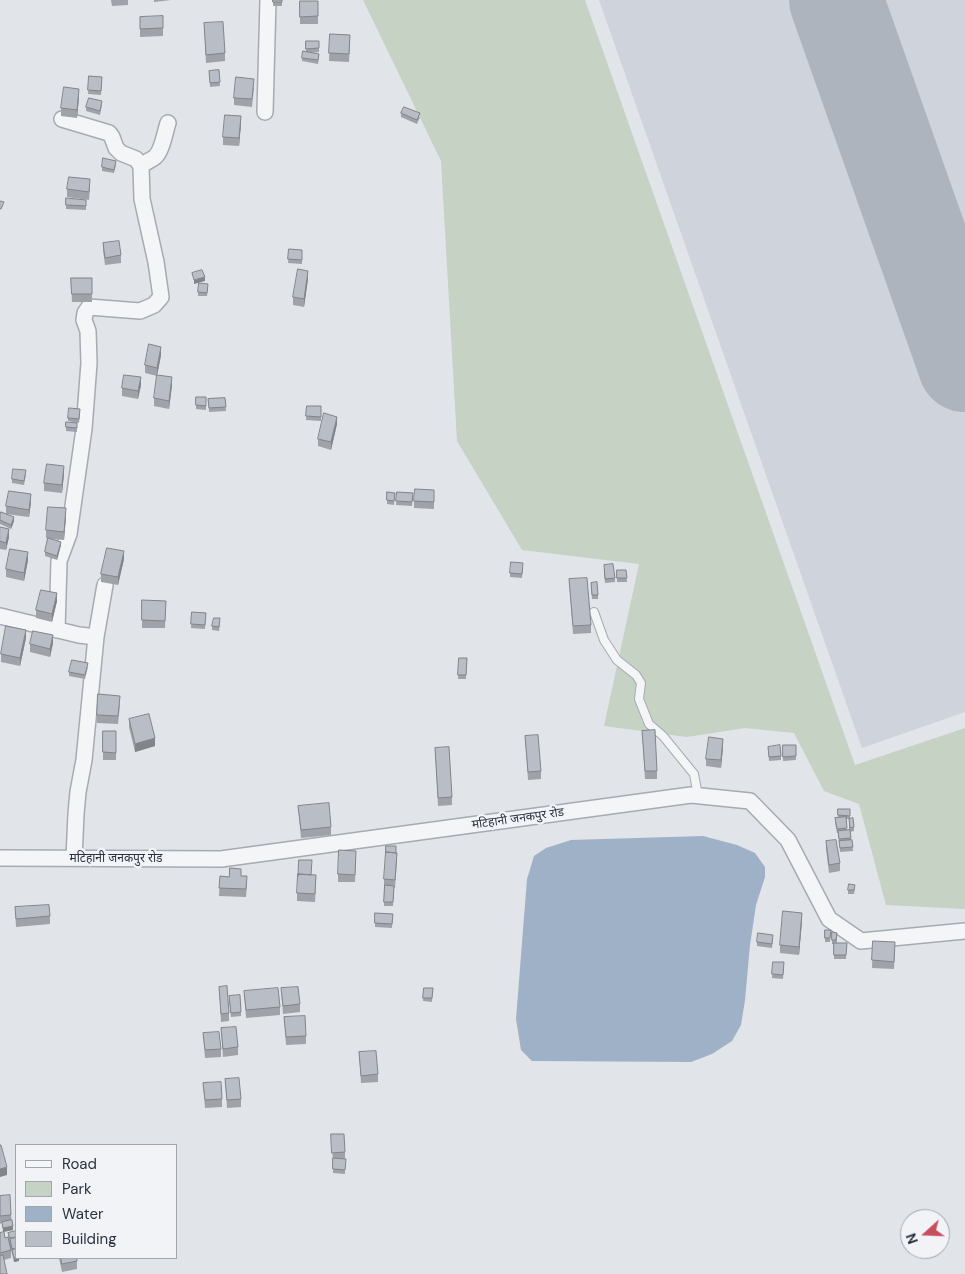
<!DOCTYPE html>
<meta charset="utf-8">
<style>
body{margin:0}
#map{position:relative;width:965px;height:1274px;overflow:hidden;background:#e1e4e9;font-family:"DM Sans",sans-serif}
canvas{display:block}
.legend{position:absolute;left:15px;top:1144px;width:162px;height:115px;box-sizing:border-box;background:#f1f3f6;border:1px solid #a1a6ad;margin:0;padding:6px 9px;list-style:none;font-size:15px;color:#2a3240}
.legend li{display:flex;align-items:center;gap:10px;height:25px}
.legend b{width:25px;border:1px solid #a1a6ad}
.north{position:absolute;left:900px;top:1209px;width:50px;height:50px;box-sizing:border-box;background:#f1f3f6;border:1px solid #a1a6ad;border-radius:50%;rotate:250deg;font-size:14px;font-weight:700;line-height:20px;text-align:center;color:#2a3240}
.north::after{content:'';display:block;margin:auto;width:18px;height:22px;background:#c64e5d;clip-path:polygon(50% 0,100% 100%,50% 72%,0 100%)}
</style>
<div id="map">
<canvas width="965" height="1274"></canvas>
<ul class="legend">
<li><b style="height:6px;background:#f4f5f7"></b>Road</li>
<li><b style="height:14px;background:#c6d2c3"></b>Park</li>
<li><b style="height:14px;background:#9eb1c7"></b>Water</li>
<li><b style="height:14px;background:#b9bdc5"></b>Building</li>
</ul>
<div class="north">N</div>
</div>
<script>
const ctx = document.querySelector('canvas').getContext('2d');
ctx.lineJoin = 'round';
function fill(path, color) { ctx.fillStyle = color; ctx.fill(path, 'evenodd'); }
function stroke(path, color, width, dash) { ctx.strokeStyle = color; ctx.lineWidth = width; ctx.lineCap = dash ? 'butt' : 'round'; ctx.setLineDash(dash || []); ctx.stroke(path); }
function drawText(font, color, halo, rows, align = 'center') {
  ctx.font = font + ' "DM Sans","Noto Sans Devanagari",sans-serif'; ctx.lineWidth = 5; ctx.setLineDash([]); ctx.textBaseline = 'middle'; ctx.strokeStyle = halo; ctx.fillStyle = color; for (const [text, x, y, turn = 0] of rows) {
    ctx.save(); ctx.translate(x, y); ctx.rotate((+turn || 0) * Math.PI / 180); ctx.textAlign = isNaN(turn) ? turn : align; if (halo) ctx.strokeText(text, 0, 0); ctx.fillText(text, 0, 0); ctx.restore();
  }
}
const built = new Path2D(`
 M599 0H965V712L862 748Z`);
const green = new Path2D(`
 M363 0H585L855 765 965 728V909L886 905 859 804 824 791 794 733 745 728 687 737 604 726 639 564 522 550 457 441 441 161Z`);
const water = new Path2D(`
 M703 836 737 845 755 853 765 867V877L756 905 750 945 745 1000 741 1025 732 1041 712 1054 691 1062 532 1061 521 1050 516 1019 527 879 534 856 546 848 571 840Z`);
const runway = new Path2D(`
 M836 0 965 365`);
const service = new Path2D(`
 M594 612 604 640 617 660 636 675 641 683 639 699 649 724 663 736 694 774 698 796`);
const minor = new Path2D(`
 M265 112 268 0
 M62 119 109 133 112 137 116 148 121 153 136 159 141 166
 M0 616 79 635 96 637
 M57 630 59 561 69 534 84 429 89 363 88 331 84 320 85 313 89 307 140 311 154 305 161 297 156 262 142 199 141 166C145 162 150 161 155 157 162 151 165 132 168 123
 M0 858 221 859 691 795 750 801 788 840 829 919 861 941 965 931
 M74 858 76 814 78 792 84 760 96 637 105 585`);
const wall = new Path2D(`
 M111 0H128V5L112 6Z
 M154 0H171L154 2Z
 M273 0H282V6H273Z
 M300 1H318V24H300Z
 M140 17 163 28V36L140 37Z
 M204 23 225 53V61L206 63Z
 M330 34 350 43 349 62 329 61Z
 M306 41H319V52L310 53 319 58 318 64 302 61V58L306 52Z
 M219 70 220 86 210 87 209 71Z
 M89 76 102 77 101 95 88 94Z
 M254 87 252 107 234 105V98Z
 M79 97 77 118 61 116V108Z
 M102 105 100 115 86 111V107Z
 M401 113 420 117 417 124 401 117Z
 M241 124 239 146 223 145V137Z
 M116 165 114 173 102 171V167Z
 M90 187 89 200 67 197V189Z
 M66 198 86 200V210L66 209Z
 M103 243 121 255V263L105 265 103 250Z
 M289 249 302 250V264L288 263Z
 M71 278H92V302H72Z
 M308 279 304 307 293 305V297Z
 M208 288 207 296H198V292Z
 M161 355 157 376 145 373V365Z
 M141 385 138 399 122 396V388Z
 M172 385 169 409 154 406V398Z
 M196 397H206V410L196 409Z
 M225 398 226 411 209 412 208 399Z
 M307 406H321V421L306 420Z
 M80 413 79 423 68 421V418Z
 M66 422 77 427V432L66 431Z
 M337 424 331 450 318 446V439Z
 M26 474 24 485 12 483V479Z
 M64 474 62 493 44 491V483Z
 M434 490V509L414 508V501Z
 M387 492 395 493 394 505 387 504Z
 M397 492 413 493 412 506 396 505Z
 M31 502 29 517 6 514V506Z
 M0 515 14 521 11 529 0 524Z
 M66 516 64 540 50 539 61 545 57 560 45 556V552L48 538H46V530Z
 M0 527 9 537 6 550 0 549Z
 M124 559 118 585 101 582V574Z
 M28 560 24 581 6 577V569Z
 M523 567 522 578 510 577V573Z
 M604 569 615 578V582L605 583Z
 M617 570H626L627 582H617Z
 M569 579 591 625V633L573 634Z
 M591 583 598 595V599H592Z
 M142 600 166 601 165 628H142Z
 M57 601 52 622 36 618V610Z
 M192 612 206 613 205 629 191 628Z
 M220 622 219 631 212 630V626Z
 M26 638 20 666 1 662V654Z
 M53 643 50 657 30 652V644Z
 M459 658H467L466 679H458Z
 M88 667 85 679 69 676V672Z
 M120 704 118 724 97 723V715Z
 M129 719 155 746 135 752 129 727Z
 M103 731H116V760H103Z
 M642 731 657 771V779H645Z
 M525 736 541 771V779L528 780Z
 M783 745H796V760L783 761Z
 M723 747 721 768 706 766V759Z
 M768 747 781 756V760L769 761Z
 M435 748 452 797V805L438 806Z
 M298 806 331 827V835L301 838Z
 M838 809H850V818L854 827V831L850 832 851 840H852L853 851 840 852 838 833H837L835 822V818H838ZM846 819H849V830H847Z
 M826 841 840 863V871L829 873 826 849Z
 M396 853 397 861 395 888H394L393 906H384V879Z
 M356 859 355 882H338V874Z
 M311 875 316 883 315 902 297 901V893Z
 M220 876 229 877 241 876 247 884 246 897 219 896Z
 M855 889 854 894H848V890Z
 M15 907 50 916V924L16 927Z
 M375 913 393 914 392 928 375 927Z
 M802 921 799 955 780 953V945Z
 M825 930H831L830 942H825Z
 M832 932 837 933V943H847L846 959H834V944H832Z
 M773 939 772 948 757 946V942Z
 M873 941 895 950 894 969 872 968Z
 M773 962H784L783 979 772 978Z
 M219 987 229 1013V1021L221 1022Z
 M281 988 300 1004V1012L283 1014Z
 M424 988H433L432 1002 423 1001Z
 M244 991 280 1007V1015L246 1018Z
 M229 1000 241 1012V1016L231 1017Z
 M284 1017 306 1036V1044L286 1045Z
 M221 1028 238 1047V1055L223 1057Z
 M203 1033 221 1049V1057L205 1058Z
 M359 1052 378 1074V1082L361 1083Z
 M225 1079 241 1099V1107L227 1108Z
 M203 1083 222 1099V1107L205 1108Z
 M331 1134 345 1152V1174L333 1173V1161Z
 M0 1196 11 1215 13 1230 3 1232 2 1223 0 1224Z
 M0 1233 5 1238 8 1237V1233L16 1258H19V1261L14 1262 11 1250V1258L4 1260 0 1274Z
 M59 1258H77V1269L62 1272Z`);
const shadedWall = new Path2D(`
 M79 89V97L77 118V110Z
 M241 116V124L239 146V138Z
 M308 271V279L304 307V299Z
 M205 277V281L194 284V280Z
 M161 347V355L157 376V368Z
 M141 377V385L138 399V391Z
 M172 377V385L169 409V401Z
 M337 417V424L331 450V442Z
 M64 466V474L62 493V485Z
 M31 494V502L29 517V510Z
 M66 508V516L64 540V532Z
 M14 517V521L11 529V525Z
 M9 529V537L6 550V543Z
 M61 542V545L57 560V556Z
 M124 551V559L118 585V577Z
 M28 552V560L24 581V573Z
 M57 593V601L52 622V614Z
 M26 630V638L20 666V658Z
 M53 635V643L50 657V649Z
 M155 738V746L135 752V744Z
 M723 739V747L721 768V760Z
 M802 913V921L799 955V947Z
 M7 1167V1175L0 1177V1169Z
 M13 1226V1230L3 1232V1228Z
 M16 1257 19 1258V1261L14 1262V1258Z`);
const building = new Path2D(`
 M273 0H282V2H273Z
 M300 1H318V16L300 17Z
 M163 16V28L140 29V17Z
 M223 22 225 53 206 55 204 23Z
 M330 34 350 35 349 54 329 53Z
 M306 41H319V48L306 49Z
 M303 51 319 54 318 60 302 58Z
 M219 70 220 82 210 83 209 71Z
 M89 76 102 77 101 91 88 90Z
 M236 77 254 79 252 99 234 98Z
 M64 87 79 89 77 110 61 108Z
 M89 98 102 101 100 111 86 107Z
 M404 107 420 113 417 120 401 113Z
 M225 115 241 116 239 138 223 137Z
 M103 158 116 161 114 170 102 167Z
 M69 177 90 179 89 192 67 189Z
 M66 198 86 200V206L66 205Z
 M0 201 4 202 1 209H0Z
 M119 241 121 255 105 258 103 243Z
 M289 249 302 250V260L288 259Z
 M298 269 308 271 304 299 293 297Z
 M202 270 205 277 194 280 192 273Z
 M71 278H92V294H72Z
 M199 283 208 284 207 293 198 292Z
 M149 344 161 347 157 368 145 365Z
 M124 375 141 377 138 391 122 388Z
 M157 375 172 377 169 401 154 398Z
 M196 397H206V406L196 405Z
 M225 398 226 407 209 408 208 399Z
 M307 406H321V417L306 416Z
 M69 408 80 409 79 419 68 418Z
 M324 413 337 417 331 442 318 439Z
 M66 422 77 423V428L66 427Z
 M47 464 64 466 62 485 44 483Z
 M13 469 26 470 24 481 12 479Z
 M415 489 434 490V502L414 501Z
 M9 491 31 494 29 510 6 506Z
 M387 492 395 493 394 501 387 500Z
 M397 492 413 493 412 502 396 501Z
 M48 507 66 508 64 532 46 530Z
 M1 512 14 517 11 525 0 520V515Z
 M0 527 9 529 6 543 0 541Z
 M48 538 61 542 57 556 45 552Z
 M107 548 124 551 118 577 101 574Z
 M10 549 28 552 24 573 6 569Z
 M511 562 523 563 522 574 510 573Z
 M613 564 615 578 605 579 604 565Z
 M617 570H626L627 578H617Z
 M587 578 591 625 573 626 569 579Z
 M597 582 598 595H592L591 583Z
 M41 590 57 593 52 614 36 610Z
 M142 600 166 601 165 621 142 620Z
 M192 612 206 613 205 625 191 624Z
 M214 618H220L219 627 212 626Z
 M6 626 26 630 20 658 1 654Z
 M33 631 53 635 50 649 30 644Z
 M459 658H467L466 675H458Z
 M72 660 88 663 85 675 69 672Z
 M98 694 120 696 118 716 97 715Z
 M149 714 155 738 135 744 129 719Z
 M655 730 657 771H645L642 731Z
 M103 731H116V753L103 752Z
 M538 735 541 771 528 772 525 736Z
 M709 737 723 739 721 760 706 759Z
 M780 745 781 756 769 757 768 747Z
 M783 745H796V756L783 757Z
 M449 747 452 797 438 798 435 748Z
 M329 803 331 827 301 830 298 806Z
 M838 809H850V816L838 815Z
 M846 817 847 828 837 829 835 818Z
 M853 818 854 827 850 828 849 819Z
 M850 830 851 838 839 839 838 831Z
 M836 840 840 863 829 865 826 841Z
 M852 840 853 847 840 848 839 841Z
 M386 846H396V853L386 852Z
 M339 850 356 851 355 875 338 874Z
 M386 852 397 853 395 880 384 879Z
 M299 860H312L311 875 298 874V876Z
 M230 868 241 869V876H247L246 889 219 888 220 876 229 877Z
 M298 874 316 875 315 894 297 893Z
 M849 884 855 885 854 890H848Z
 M385 885 394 886 393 902H384Z
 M49 905 50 916 16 919 15 907Z
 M783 911 802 913 799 947 780 945Z
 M375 913 393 914 392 924 375 923Z
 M825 930H831L830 938H825Z
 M832 932 837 933 836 940H832Z
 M758 933 773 935 772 944 757 942Z
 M873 941 895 942 894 962 872 960Z
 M834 943H847L846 955H834Z
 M773 962H784L783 975 772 974Z
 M227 986 229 1013 221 1014 219 987Z
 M298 987 300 1004 283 1006 281 988Z
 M278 988 280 1007 246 1010 244 991Z
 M424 988H433L432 998H423Z
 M240 995 241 1012 231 1013 229 996Z
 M305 1016 306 1036 286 1037 284 1017Z
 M236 1027 238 1047 223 1049 221 1028Z
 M219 1032 221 1049 205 1050 203 1033Z
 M376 1051 378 1074 361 1076 359 1052Z
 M239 1078 241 1099 227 1100 225 1079Z
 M221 1082 222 1099 205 1100 203 1083Z
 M331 1134H344L345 1152 332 1153Z
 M0 1145H1L7 1167 0 1169Z
 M333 1158 346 1159 345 1170 333 1169Z
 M10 1195 11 1215 0 1216V1196Z
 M12 1220 13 1226 3 1228 2 1222Z
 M16 1231V1237L10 1238 8 1233Z
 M4 1232 5 1238 8 1237 11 1250 0 1253V1233Z
 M16 1238V1248L12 1249 10 1239Z
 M16 1249V1257L14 1258 12 1250Z
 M3 1255 7 1274H0V1256Z
 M61 1258H77V1261L62 1264Z`);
const streetNames = [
 ["मटिहानी जनकपुर रोड",518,819,-8],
 ["मटिहानी जनकपुर रोड",116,859]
];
fill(built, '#cfd3db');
fill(green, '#c6d2c3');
fill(water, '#9eb1c7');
stroke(runway, '#aeb4be', 94);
stroke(service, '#a6abb3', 10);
stroke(minor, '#a6abb3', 18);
stroke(service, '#f4f5f7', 8);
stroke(minor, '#f4f5f7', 15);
fill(wall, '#9fa3a9');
fill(shadedWall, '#82848a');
fill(building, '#b9bdc5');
stroke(building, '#82848a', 1);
drawText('12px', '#2a3240', '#f1f3f6', streetNames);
</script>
